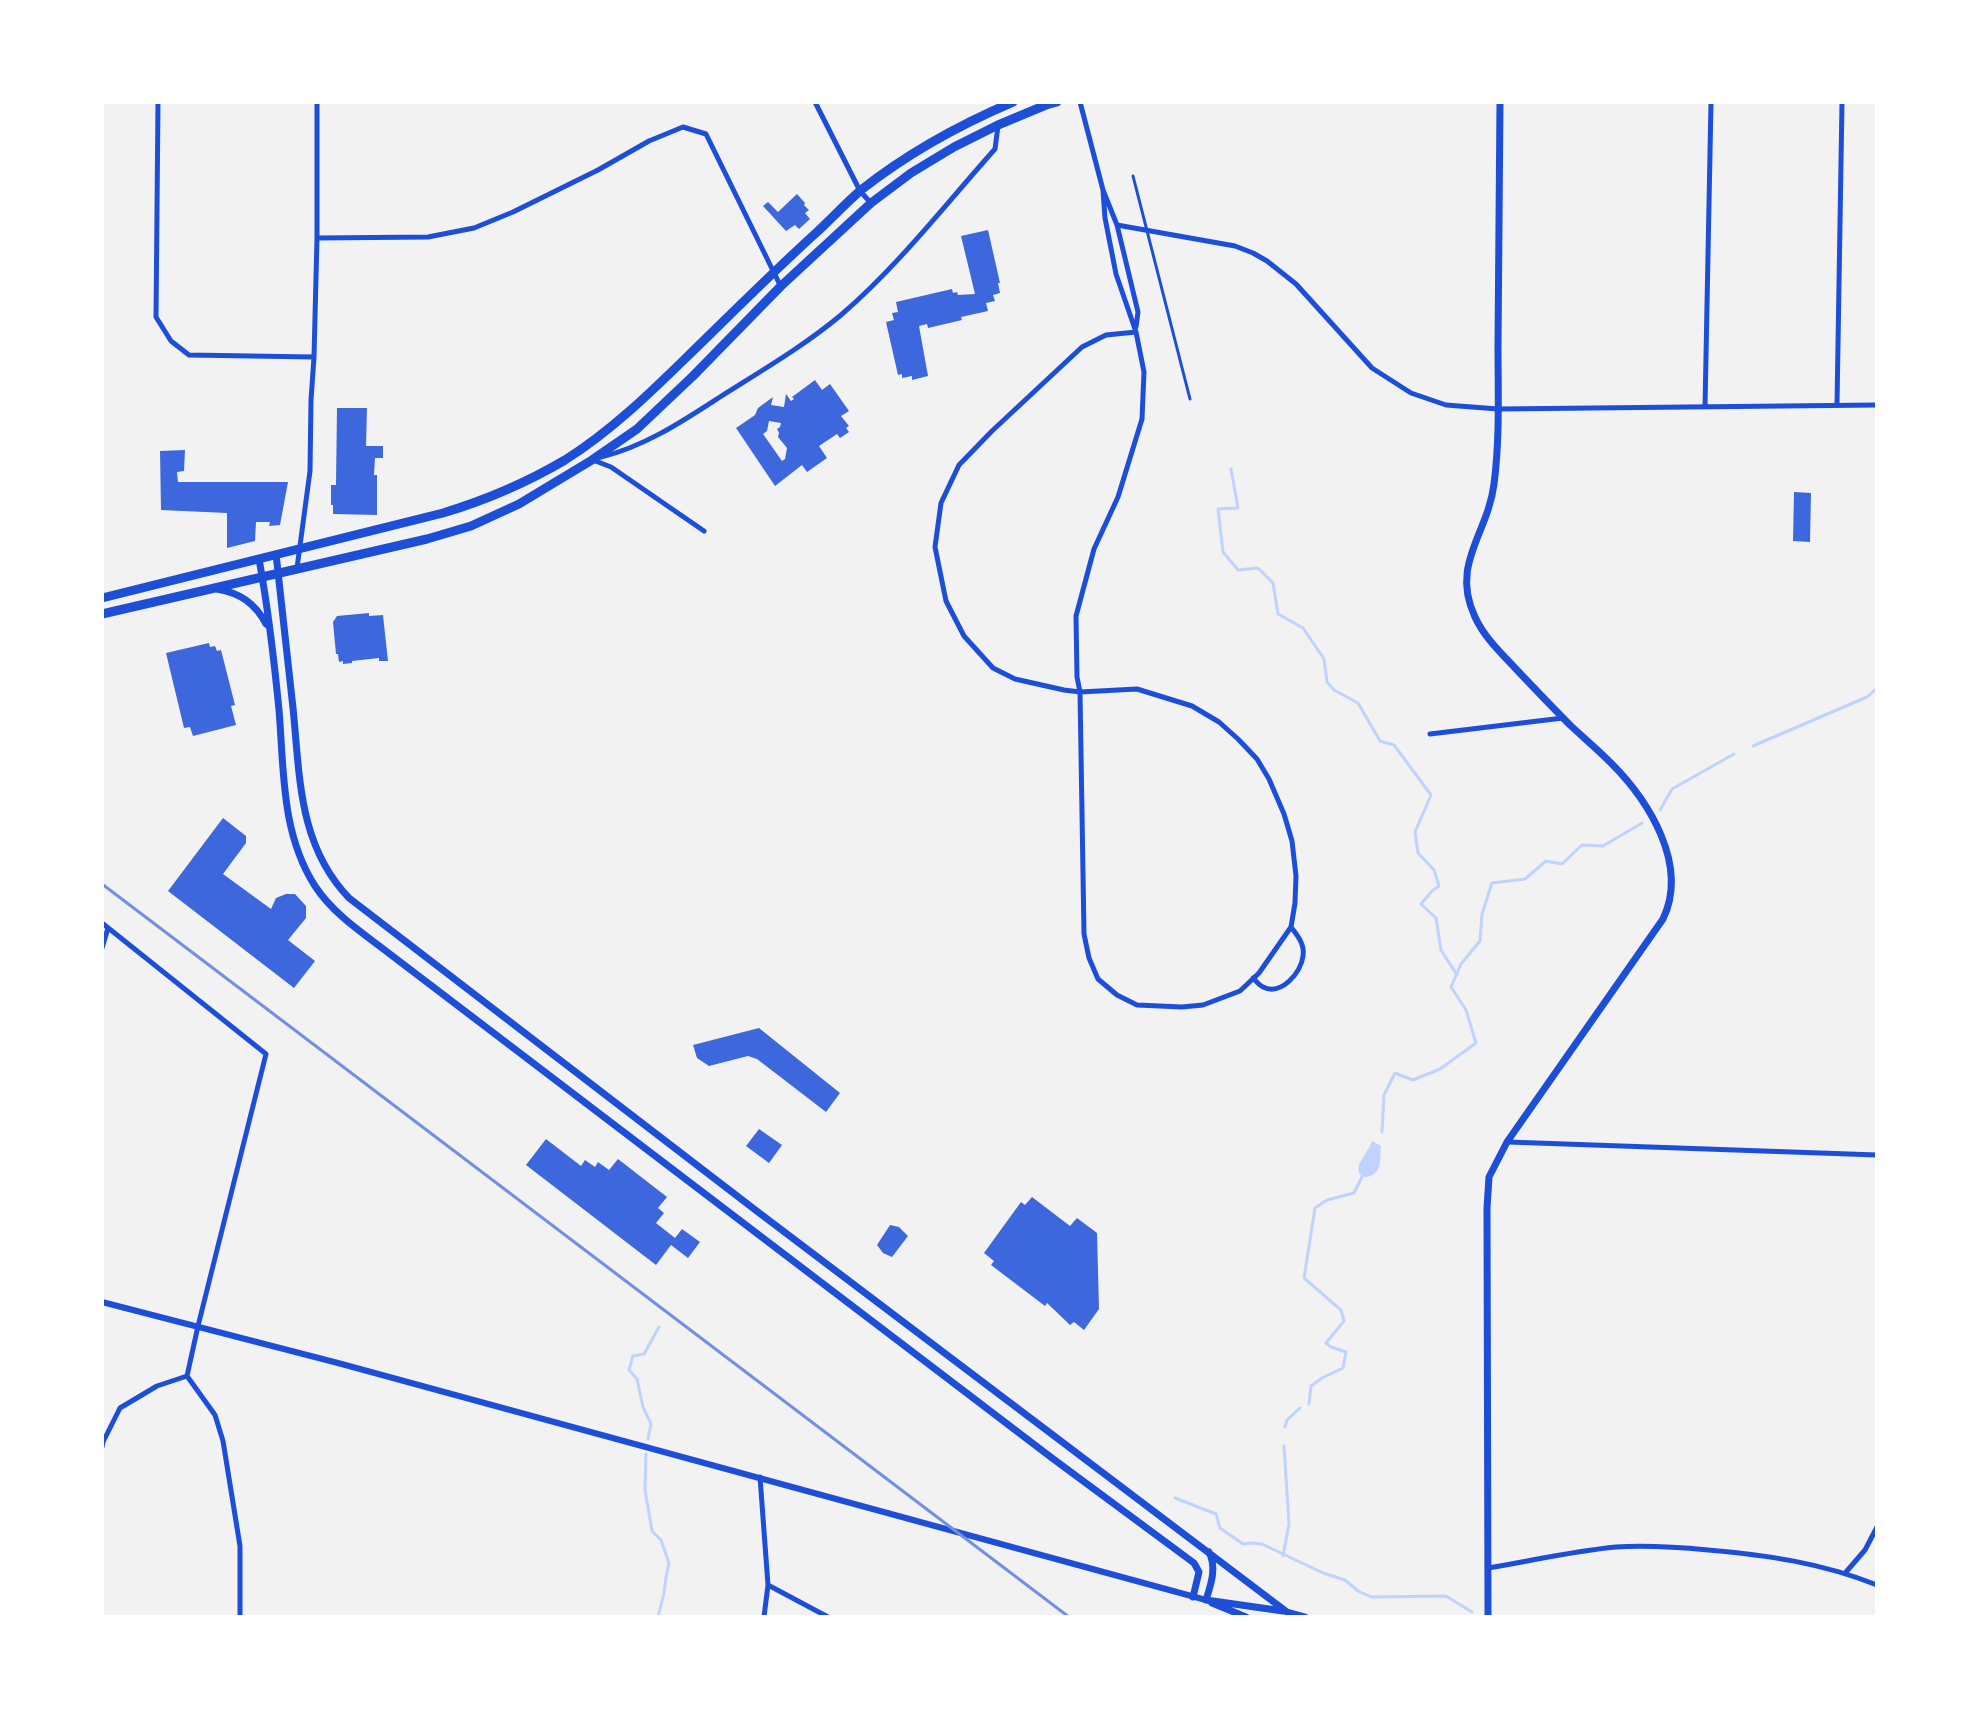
<!DOCTYPE html>
<style>
body{margin:0}
#map{position:relative;width:1979px;height:1719px;overflow:hidden;background:#f2f2f2;font-family:Karla,sans-serif}
canvas{display:block}
.frame{position:absolute;inset:0;border:104px solid #fff;pointer-events:none}
</style>
<div id="map">
<canvas width="1979" height="1719"></canvas>
<div class="frame"></div>
</div>
<script>
const ctx = document.querySelector('canvas').getContext('2d');
ctx.lineJoin = 'round';
function fill(path, color) { ctx.fillStyle = color; ctx.fill(path, 'evenodd'); }
function stroke(path, color, width, dash) { ctx.strokeStyle = color; ctx.lineWidth = width; ctx.lineCap = dash ? 'butt' : 'round'; ctx.setLineDash(dash || []); ctx.stroke(path); }
const water = new Path2D(`
 M1372 1141 1381 1146C1380 1153 1381 1161 1379 1167 1374 1180 1355 1181 1359 1165 1362 1157 1369 1150 1372 1141Z`);
const stream = new Path2D(`
 M1231 469 1238 508 1218 509 1223 552 1238 570 1258 568 1273 583 1278 614 1303 628 1324 659 1327 682 1334 690 1358 703 1380 741 1394 745 1431 795 1415 832 1418 853 1434 870 1439 886 1432 891 1421 904 1436 918 1441 950 1457 975
 M1753 746 1867 697 1877 688
 M1660 810 1672 789 1734 754
 M1382 1132 1384 1095 1395 1073 1413 1080 1440 1069 1476 1043 1466 1010 1451 987 1461 964 1480 941 1482 914 1492 883 1525 879 1546 861 1562 864 1582 845 1603 846 1642 823
 M1309 1404 1311 1386 1322 1378 1343 1368 1346 1352 1331 1347 1326 1343 1344 1321 1341 1310 1304 1278 1315 1208 1327 1200 1354 1193 1364 1173
 M1285 1427 1287 1420 1300 1408
 M648 1439 651 1424 643 1407 637 1379 629 1370 633 1356 644 1354 659 1327
 M646 1454 645 1490 652 1531 661 1540 669 1563 666 1577 664 1593 658 1617
 M1175 1498 1216 1514 1220 1528 1243 1544 1252 1543 1262 1544 1323 1573 1345 1580 1358 1591 1371 1597 1446 1596 1472 1612
 M1283 1556 1289 1524 1284 1446`);
const building = new Path2D(`
 M797 194 805 203 804 205 809 210 805 213 810 219 799 229 795 225 786 231 763 206 768 202 778 212Z
 M988 230 1000 283H998L1000 293 993 295 995 301 986 303 988 311 961 317 962 320 928 328 927 324 919 326 928 376 912 380V376L902 378V374L898 375 886 322 894 320 892 313 898 312 896 302 952 289 953 293 957 292 958 295 975 294 961 236Z
 M815 380 822 390 830 384 849 411 841 416 849 426 846 428 849 432 840 438 837 434 819 446 827 458 807 472 802 465 775 486 736 428 755 415 758 408 773 397 771 405 784 407 786 394 791 401 794 399 792 397ZM769 421 781 423 780 427 777 429 779 433 778 437 787 448 785 459 782 461 763 434 767 431Z
 M337 408H367L366 446H383V458H375L374 475H377V515L333 514V505H331V485H336Z
 M185 450 184 471 177 472 178 482H288L280 525 269 526 270 522H256L255 541 227 548V513L161 510 160 451Z
 M1794 492 1811 493 1810 542 1793 541Z
 M369 613V616L383 615 388 661H379V658L352 661V663L343 664V661L339 662 338 654H336L333 622 337 616Z
 M209 643 210 647 215 646 217 651 221 650 235 705 231 706 236 725 193 736 190 727 184 728 166 653Z
 M223 818 246 836V843L223 874 271 909 276 898 286 894H295L306 906V918L288 940 315 961 294 988 168 891Z
 M759 1028 840 1093 826 1112 757 1059 748 1056 709 1066 697 1058 693 1045Z
 M759 1129 782 1145 769 1163 746 1146Z
 M546 1139 581 1166 585 1160 595 1167 598 1162 609 1170 618 1159 667 1197 658 1208 664 1213 656 1223 675 1238 682 1229 700 1242 688 1258 671 1245 656 1265 526 1165Z
 M1032 1197 1070 1226 1077 1218 1097 1233 1099 1309 1084 1330 1074 1322 1070 1325 1047 1303 1045 1306 991 1265 994 1261 984 1253 1021 1202 1025 1205Z
 M890 1225 899 1227 908 1236 892 1257 883 1253 877 1245Z`);
const service = new Path2D(`
 M1133 176 1190 399`);
const minor = new Path2D(`
 M158 102 156 317 171 341 189 355 314 357
 M815 102 860 191 870 202
 M1080 102 1103 190 1117 225 1138 312 1136 327
 M1103 190 1105 218 1116 274 1136 332 1144 372 1142 419 1118 497 1094 549 1076 616 1077 677 1080 692 1084 934 1089 958 1098 979 1117 995 1137 1005 1182 1007 1203 1005 1240 991 1259 973 1291 927 1295 903 1296 876 1292 841 1284 814 1269 779 1257 759 1238 739 1219 722 1192 706 1137 689 1080 692 1064 690 1015 679 993 668 964 636 946 601 935 547 941 503 959 465 992 431 1082 347 1106 335 1136 332
 M1117 225 1235 246 1253 253 1267 261 1296 284 1372 368 1411 393 1446 405 1498 409 1877 405
 M317 238 428 237 474 228 513 212 598 170 649 141 683 127 706 134 780 285
 M1837 405 1842 102
 M1705 407 1711 102
 M601 457C644 447 683 421 720 397 761 371 804 346 841 315 898 266 945 205 995 149L998 126
 M593 460 611 467 704 531
 M297 568 310 471 311 400 314 357 317 238V102
 M1430 734 1563 718
 M102 923 266 1054 198 1326 187 1376 157 1386 120 1408 103 1442 102 1447
 M102 948 108 928
 M1253 978C1256 981 1259 985 1263 987 1281 996 1301 973 1303 956 1305 945 1298 936 1291 927
 M1508 1142 1877 1155
 M187 1376 215 1415 223 1441 240 1546V1617
 M760 1477 768 1585 764 1617
 M1488 1568C1530 1561 1573 1551 1616 1547 1647 1545 1677 1547 1708 1550 1767 1555 1822 1563 1877 1585
 M1846 1572 1865 1550 1877 1527
 M768 1585 828 1617`);
const tertiary = new Path2D(`
 M102 1302 338 1363 1206 1600`);
const secondary = new Path2D(`
 M276 554C282 605 287 657 293 708 300 776 298 845 349 898L758 1212 1287 1612 1305 1617
 M259 559C268 608 274 659 279 710 284 770 281 833 315 886 332 912 358 930 382 948L1052 1458 1194 1563 1199 1572 1193 1597
 M217 589C240 593 255 603 266 624
 M1206 1600 1283 1611
 M1206 1600C1211 1584 1217 1568 1209 1552
 M1212 1603 1246 1617
 M1488 1617 1487 1208 1489 1177 1507 1142 1663 919C1689 865 1649 801 1611 763 1598 750 1584 738 1571 726 1552 707 1534 688 1516 669 1501 653 1484 637 1475 617 1450 564 1488 534 1494 484 1500 438 1498 391 1498 345 1499 264 1499 183 1500 102`);
const trunk = new Path2D(`
 M102 598 443 513C486 500 526 483 565 460 613 430 654 389 694 350 735 310 775 270 817 232 832 218 846 203 861 190 908 153 959 125 1013 102
 M102 614 427 539 471 526 519 504 592 460 637 429 693 376 781 286 871 203 911 173 954 147 998 125 1046 105 1057 102`);
const rail = new Path2D(`
 M102 884 1069 1617`);
fill(water, '#bfd3fe');
stroke(stream, '#bfd3fe', 3);
fill(building, '#3d67dc');
stroke(service, '#1d4ed8', 3);
stroke(minor, '#1d4ed8', 5);
stroke(tertiary, '#1d4ed8', 6);
stroke(secondary, '#1d4ed8', 7);
stroke(trunk, '#1d4ed8', 9);
stroke(rail, '#7290e2', 3);
</script>
